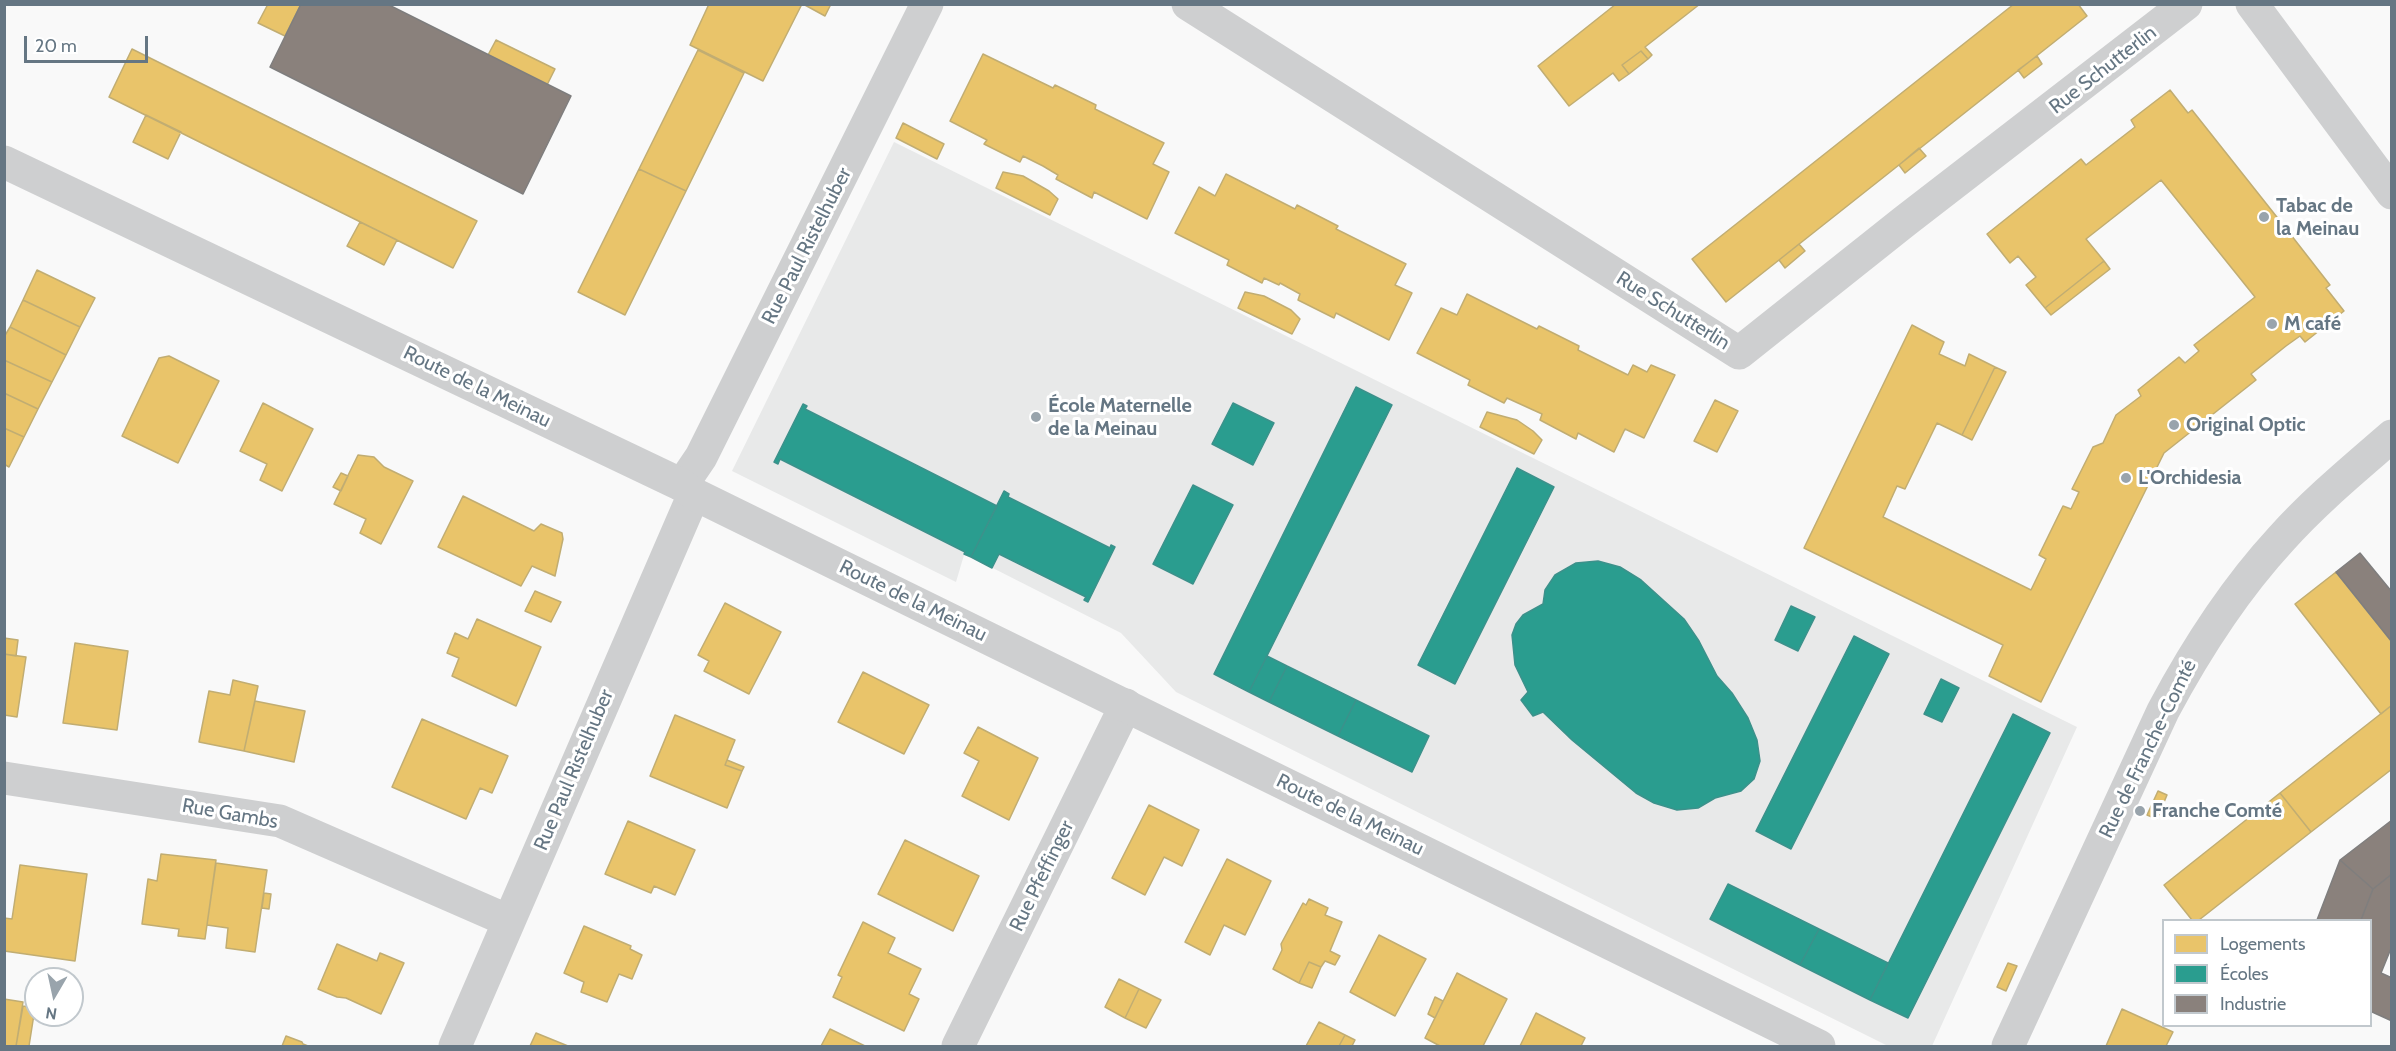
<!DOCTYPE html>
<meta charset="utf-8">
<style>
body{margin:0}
#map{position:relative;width:2396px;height:1051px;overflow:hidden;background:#f9f9f9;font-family:Cabin,sans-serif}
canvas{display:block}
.frame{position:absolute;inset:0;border:6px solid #657683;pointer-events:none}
.legend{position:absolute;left:2162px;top:919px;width:210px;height:108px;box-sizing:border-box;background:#fff;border:2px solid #c1c8cd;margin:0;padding:8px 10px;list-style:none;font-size:18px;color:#657683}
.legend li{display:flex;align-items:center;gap:12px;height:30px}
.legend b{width:30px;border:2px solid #c1c8cd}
.north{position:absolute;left:24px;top:967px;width:60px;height:60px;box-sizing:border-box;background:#fff;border:2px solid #c1c8cd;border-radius:50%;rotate:189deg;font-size:16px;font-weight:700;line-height:24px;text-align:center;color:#657683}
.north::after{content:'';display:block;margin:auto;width:21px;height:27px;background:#99a4ac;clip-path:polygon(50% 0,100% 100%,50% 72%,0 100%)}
.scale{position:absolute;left:24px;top:36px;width:124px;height:27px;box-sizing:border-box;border:3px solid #657683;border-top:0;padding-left:8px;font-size:18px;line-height:21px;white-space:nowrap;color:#657683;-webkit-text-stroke:4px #fff;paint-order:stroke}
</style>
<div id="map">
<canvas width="2396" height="1051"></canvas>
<div class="frame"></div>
<ul class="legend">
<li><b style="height:16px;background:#e9c46a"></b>Logements</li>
<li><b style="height:16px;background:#2a9d8f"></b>Écoles</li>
<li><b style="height:16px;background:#8a817c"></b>Industrie</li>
</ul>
<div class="north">N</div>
<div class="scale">20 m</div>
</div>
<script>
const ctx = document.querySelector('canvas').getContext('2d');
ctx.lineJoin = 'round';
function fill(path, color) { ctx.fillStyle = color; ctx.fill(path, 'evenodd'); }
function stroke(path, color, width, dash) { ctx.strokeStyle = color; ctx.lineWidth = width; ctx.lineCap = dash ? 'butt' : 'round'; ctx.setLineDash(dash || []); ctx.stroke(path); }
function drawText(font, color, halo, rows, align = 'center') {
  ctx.font = font + ' Cabin,sans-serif'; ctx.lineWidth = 6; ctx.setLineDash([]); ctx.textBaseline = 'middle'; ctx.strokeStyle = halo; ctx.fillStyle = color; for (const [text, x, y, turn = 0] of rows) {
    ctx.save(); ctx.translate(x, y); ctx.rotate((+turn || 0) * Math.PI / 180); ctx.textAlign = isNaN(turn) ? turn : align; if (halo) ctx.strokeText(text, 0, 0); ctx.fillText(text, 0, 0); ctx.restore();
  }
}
const built = new Path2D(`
 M894 142 2077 727 1932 1046H1888L1176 692 1121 633 971 557 964 555 956 582 732 471Z`);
const homes = new Path2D(`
 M268 4H301L285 36 258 23Z
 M709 4H802L763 81 690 45Z
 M803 4H831L825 16Z
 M1616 4H1700L1645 47 1652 55 1648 59 1641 51 1622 65 1629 74 1619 81 1613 73 1569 106 1538 66Z
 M2014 4H2078L2087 16 1726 302 1692 259Z
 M496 40 555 69 547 85 488 55Z
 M132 49 477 221 453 268 109 97Z
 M698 50 744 73 686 191 639 169Z
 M1641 51 1648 59 1629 74 1622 65Z
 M983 54 1053 88 1055 85 1096 105 1095 109 1164 143 1153 164 1169 172 1147 219 1094 192 1092 198 1056 179 1058 175 1043 166 1023 156 1020 162 984 144 987 140 950 121Z
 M2037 56 2042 64 2024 78 2018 70Z
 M2170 90 2188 113 2192 110 2284 226 2330 285 2326 288 2344 311 2305 342 2300 336 2286 346 2251 374 2256 380 2164 453 2041 702 1989 676 2003 645 1804 548 1912 325 1944 342 1939 354 1965 366 1969 354 1995 367 1962 435 1937 423 1905 489 1897 486 1883 517 2031 590 2046 559 2039 555 2063 506 2071 509 2079 492 2072 489 2093 447 2103 443 2116 415 2141 396 2138 390 2179 357 2185 363 2199 351 2194 345 2255 297 2161 180 2086 239 2104 261 2045 308 2026 285 2036 277 2018 256 2010 263 1987 234 2081 159 2086 165 2135 127 2131 120Z
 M146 115 181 132 168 159 133 142Z
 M903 123 944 144 937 159 896 138Z
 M1919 148 1926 156 1905 173 1899 165Z
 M639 169 686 191 625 315 578 292Z
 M1003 172 1023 176 1049 191 1058 199 1050 215 996 188Z
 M1226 174 1295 209 1297 205 1338 226 1336 229 1406 264 1395 285 1412 293 1389 340 1336 313 1334 318 1298 300 1300 294 1280 283 1279 285 1264 278 1262 283 1227 265 1229 260 1175 233 1199 187 1215 196Z
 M360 222 397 240 384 265 347 246Z
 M1799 244 1805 251 1785 268 1779 260Z
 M2104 261 2110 269 2051 315 2045 308Z
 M37 270 95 298 80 327 23 300Z
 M1245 292 1264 296 1291 310 1300 319 1292 334 1238 308Z
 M1467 294 1537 329 1539 326 1579 346 1578 350 1628 375 1633 365 1647 372 1651 365 1675 375 1644 438 1625 429 1614 452 1578 433 1576 439 1540 420 1542 414 1507 398 1504 403 1468 385 1470 380 1417 353 1441 308 1457 315Z
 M23 300 80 327 66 355 10 327Z
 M10 327 66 355 52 382 4 360V337Z
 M169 356 219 381 178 463 122 436 159 358Z
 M4 360 52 382 38 409 4 393Z
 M1995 367 2006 372 1972 440 1962 435Z
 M4 393 38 409 24 437 4 428Z
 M1715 400 1738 411 1717 452 1694 441Z
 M263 403 313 429 282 491 260 480 267 464 240 451Z
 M1487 412 1517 420 1533 431 1542 440 1534 454 1480 427Z
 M4 428 24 437 9 467 4 464Z
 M358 455 374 457 384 467 413 481 381 544 360 533 366 519 334 504Z
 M341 473 348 476 341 491 333 487Z
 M463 496 534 531 541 524 562 533 563 539 555 576 532 566 521 586 438 547Z
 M2336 572 2392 642V705L2381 714 2295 604Z
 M535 591 561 602 551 622 525 611Z
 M725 603 781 632 749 694 704 671 709 661 698 655Z
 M477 619 541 647 516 706 452 676 459 658 447 653 455 633 468 639Z
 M4 638 18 640 16 656 4 654Z
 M75 643 128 651 117 730 63 723Z
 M4 654 26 657 17 717 4 715Z
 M863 672 929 705 904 754 838 722Z
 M233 680 258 686 244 751 199 742 209 691 230 695Z
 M255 701 305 711 294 762 244 751Z
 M2392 705V769L2311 832 2280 793Z
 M675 715 735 740 725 765 742 771 727 808 650 776Z
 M422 719 508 756 492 793 480 788 466 819 392 787Z
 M978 727 1038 758 1009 820 962 796 979 761 964 753Z
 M727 760 744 767 742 771 725 765Z
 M2158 791 2167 795 2157 819 2147 815Z
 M2280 793 2311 832 2199 920H2192L2164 885Z
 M1149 805 1199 830 1182 866 1164 857 1145 895 1112 878Z
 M628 821 695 850 675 895 654 886 651 893 605 874Z
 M905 840 979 876 953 931 878 894Z
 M161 854 216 860 205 939 178 936 179 929 142 924 148 879 157 881Z
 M1227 859 1271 881 1245 935 1224 925 1210 955 1185 942Z
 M216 863 267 870 255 952 226 948 228 928 207 925Z
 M20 865 87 874 75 961 4 951V918L12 919Z
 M264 893 271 894 269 909 262 908Z
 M1309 899 1328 908 1325 915 1342 922 1330 951 1340 956 1335 965 1325 961 1321 967 1309 962 1299 983 1273 969 1282 950 1281 944 1303 903 1306 905Z
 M863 922 895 938 888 953 921 969 909 994 919 999 904 1031 833 997 842 977 838 975Z
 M584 926 631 946 630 949 642 955 632 979 619 974 607 1002 581 992 584 982 564 973Z
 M1379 935 1426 959 1395 1016 1350 992Z
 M337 944 377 961 380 953 404 963 381 1014 346 998 337 997 318 989Z
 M1309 962 1321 967 1312 988 1299 983Z
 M2008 963 2017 966 2006 991 1997 987Z
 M1457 973 1507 999 1483 1046H1440L1425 1038Z
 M1119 979 1139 989 1125 1018 1105 1007Z
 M1139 989 1161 1000 1146 1028 1125 1018Z
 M1435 997 1443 1001 1435 1018 1428 1014Z
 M4 999 23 1002 16 1046H4Z
 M23 1006 35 1008 29 1046H16Z
 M2122 1009 2173 1032 2166 1046H2106Z
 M1536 1013 1585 1038 1581 1046H1520Z
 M1319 1022 1345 1035 1339 1046H1306Z
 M830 1029 865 1046H821Z
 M536 1033 568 1046H530Z
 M1345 1035 1355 1040 1352 1046H1339Z
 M286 1036 302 1042 303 1044 308 1046H282Z`);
const schools = new Path2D(`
 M1356 387 1392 405 1249 692 1214 674Z
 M1233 403 1274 423 1253 465 1212 444Z
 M803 404 807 406 805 409 997 506 971 557 964 554 965 552 780 459 778 464 774 462Z
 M1517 468 1554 487 1455 684 1418 665Z
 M1193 485 1233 505 1193 584 1153 564Z
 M1004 491 1009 494 1008 497 1110 548 1111 545 1115 547 1088 602 1084 600 1086 597 999 554 992 568 971 557Z
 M1598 561 1620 567 1641 580 1684 619 1699 641 1717 676 1732 693 1748 718 1757 740 1760 761 1754 779 1741 791 1715 798 1698 808 1677 810 1654 803 1636 793 1572 740 1543 712 1533 716 1521 700 1528 692 1515 665 1512 635 1516 624 1523 615 1543 604 1545 590 1555 575 1576 563Z
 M1791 606 1815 617 1798 651 1775 640Z
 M1854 636 1889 654 1791 849 1756 831Z
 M1267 656 1287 666 1269 702 1249 692Z
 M1287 666 1356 700 1338 736 1269 702Z
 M1941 679 1959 688 1942 722 1924 714Z
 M1356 700 1429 736 1412 772 1338 736Z
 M2013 714 2050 733 1908 1018 1870 1000Z
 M1728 884 1819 929 1800 965 1710 919Z
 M1819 929 1888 963 1870 1000 1800 965Z`);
const industry = new Path2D(`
 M301 4H387L571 96 523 194 270 67Z
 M2360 553 2392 592V642L2336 572Z
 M2392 820V874L2373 889 2340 860Z
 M2340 860 2373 889 2361 920H2317Z
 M2392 874V946L2381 973 2392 978V1021L2370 1011V920H2361L2373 889Z`);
const minor = new Path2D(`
 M1188 4 1739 353 1905 221 2186 4
 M2252 4 2392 193
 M682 485 701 457 927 4
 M4 778 280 821 509 921
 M455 1046 694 494
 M958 1046 1126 705
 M2008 1046 2163 711C2196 649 2233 591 2281 539 2314 502 2354 469 2392 436`);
const tertiary = new Path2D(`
 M4 162 682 485 694 494 1819 1046`);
const markers = [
 [2264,217,6,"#99a4ac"],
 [2272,324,6,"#99a4ac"],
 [1036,417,6,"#99a4ac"],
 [2174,425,6,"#99a4ac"],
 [2126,478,6,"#99a4ac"],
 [2140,811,6,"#99a4ac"]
];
const streetNames = [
 ["Rue Schutterlin",2103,70,-38],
 ["Rue Paul Ristelhuber",807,246,-63],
 ["Rue Schutterlin",1673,311,32],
 ["Route de la Meinau",477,387,26],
 ["Route de la Meinau",913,601,26],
 ["Rue de Franche-Comté",2148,749,-64],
 ["Rue Paul Ristelhuber",574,770,-67],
 ["Rue Gambs",230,814,10],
 ["Route de la Meinau",1350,815,26],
 ["Rue Pfeffinger",1042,876,-64]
];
const poiNames = [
 ["Tabac de",2276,206],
 ["la Meinau",2276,229],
 ["M café",2284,324],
 ["École Maternelle",1048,406],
 ["de la Meinau",1048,429],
 ["Original Optic",2186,425],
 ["L'Orchidesia",2138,478],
 ["Franche Comté",2152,811]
];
fill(built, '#e8e9e9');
fill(homes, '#e9c46a');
stroke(homes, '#c1ad72', 1.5);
fill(schools, '#2a9d8f');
stroke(schools, '#3c918b', 1.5);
fill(industry, '#8a817c');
stroke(industry, '#7f7e7e', 1.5);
stroke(minor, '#cecfd0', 33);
stroke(tertiary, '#cecfd0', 33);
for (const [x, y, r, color] of markers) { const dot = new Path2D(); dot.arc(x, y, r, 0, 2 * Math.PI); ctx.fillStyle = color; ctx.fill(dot); stroke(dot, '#fff', 2); }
drawText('20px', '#657683', '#fff', streetNames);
drawText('bold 20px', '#657683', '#fff', poiNames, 'left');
</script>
